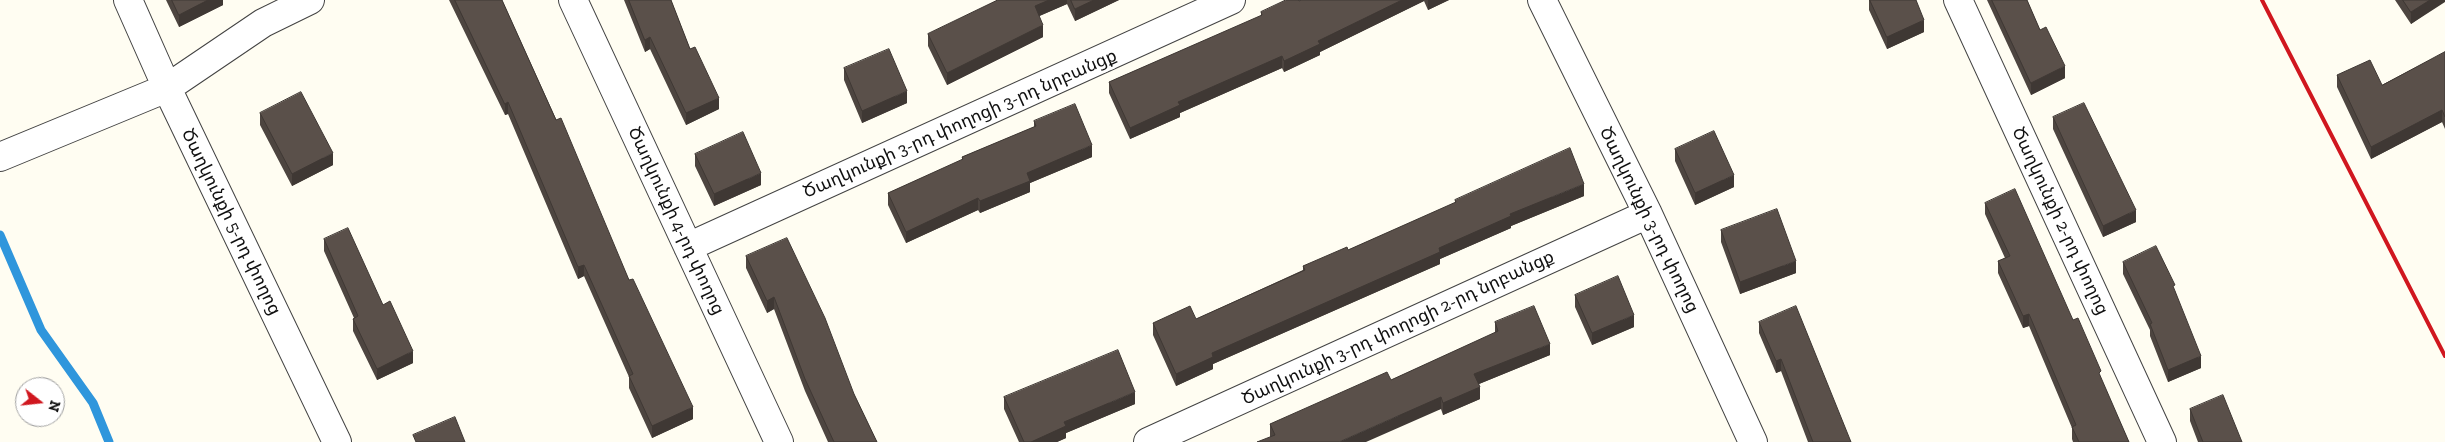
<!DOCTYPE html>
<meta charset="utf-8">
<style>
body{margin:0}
#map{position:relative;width:2445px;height:442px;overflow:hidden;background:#fffdf2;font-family:"Zilla Slab",serif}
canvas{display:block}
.north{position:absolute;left:15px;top:377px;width:50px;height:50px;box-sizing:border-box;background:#fff;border:1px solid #9f9f9f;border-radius:50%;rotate:106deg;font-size:14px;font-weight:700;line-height:20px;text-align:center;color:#101010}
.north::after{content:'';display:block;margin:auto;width:18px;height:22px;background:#d0171f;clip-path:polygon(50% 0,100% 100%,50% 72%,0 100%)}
</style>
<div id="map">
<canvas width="2445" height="442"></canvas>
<div class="north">N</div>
</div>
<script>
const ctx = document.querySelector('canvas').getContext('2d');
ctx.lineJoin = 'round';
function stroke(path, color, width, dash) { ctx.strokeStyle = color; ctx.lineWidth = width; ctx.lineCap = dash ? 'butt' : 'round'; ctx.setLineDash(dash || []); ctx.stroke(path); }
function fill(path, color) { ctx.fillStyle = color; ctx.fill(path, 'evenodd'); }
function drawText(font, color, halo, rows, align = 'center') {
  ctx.font = font + ' "Zilla Slab","Noto Sans Armenian",serif'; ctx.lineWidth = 5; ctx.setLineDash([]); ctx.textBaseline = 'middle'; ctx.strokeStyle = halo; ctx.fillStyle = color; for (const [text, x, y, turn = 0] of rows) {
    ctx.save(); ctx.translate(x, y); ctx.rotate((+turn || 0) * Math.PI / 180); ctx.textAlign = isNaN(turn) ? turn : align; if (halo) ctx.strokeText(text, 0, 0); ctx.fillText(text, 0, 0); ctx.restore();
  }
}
const stream = new Path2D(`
 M0 235 41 330 93 403 109 442`);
const minor = new Path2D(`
 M128 0 167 88 337 442
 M573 0 779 442
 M1542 0 1648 214 1753 442
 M1958 0 2162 442
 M0 157 167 88 263 23 310 0
 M688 247 1231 0
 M1148 442 1648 214`);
const rail = new Path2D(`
 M2262 0 2445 356`);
const wall = new Path2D(`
 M166 0H223V5L179 27Z
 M449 0H502L629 280 693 419 652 438 629 388V377L584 276 578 279 508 114 505 115Z
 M624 0H671L690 49 719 109 686 125 650 49 645 52Z
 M998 0H1119L1075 21 1067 4 1039 16 1043 37 947 85 928 46V34Z
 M1301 0H1449L1428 10 1424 1 1320 52V55L1284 72 1282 68 1180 113V117L1130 139 1109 93V82L1261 16V12Z
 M1869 0H1916L1924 32 1887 49 1869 10Z
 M1987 0H2027L2040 30 2065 78 2031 95Z
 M2395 0H2445L2411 24Z
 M2445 52V129L2442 122 2371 159 2337 87V75L2382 85Z
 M844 68 907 103 862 123 844 80Z
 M260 113 333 165 292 186 260 125Z
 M2053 117 2136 222 2103 237 2053 129Z
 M1034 121 1092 157 1030 183V192L980 213 978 210 906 243 888 205V193L962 160V157L1034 127Z
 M1675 149 1734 187 1695 205 1675 161Z
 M695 154 761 185 714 206 695 166Z
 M1584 196 1511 226V228L1440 259V264L1213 364V369L1176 386 1153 335V323L1196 319 1303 270V266L1348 250 1455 203V200Z
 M1985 203 2073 320 2101 379 2129 442H2073L2072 439V428L2029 326 2023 328 1998 273V261L2005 258 1985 214Z
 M1721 230 1796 273 1740 294 1721 242Z
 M324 239 383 305 413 363 377 380 353 331V319L354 318 324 251Z
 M746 256 854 394 877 442H828L805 391 774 309 767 313 746 268Z
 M2123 262 2175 291 2201 368 2168 382 2150 336V330L2123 274Z
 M1575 295 1634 327 1592 345 1575 307Z
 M1495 322 1550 355 1479 384 1480 399 1443 415 1441 409 1270 437V424L1391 380 1495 333Z
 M1759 322 1851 442H1808L1781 371 1776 373 1759 333Z
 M1004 397 1135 404 1066 433V438L1057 442H1019L1004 409Z
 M2190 409 2242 442H2198L2190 421Z`);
const shadedWall = new Path2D(`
 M208 0H223V5L179 27V15Z
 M1049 0H1067V4L1035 18V6Z
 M1094 0H1119L1075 21V9Z
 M1402 0H1424V1L1320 52V55L1284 72V61L1318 41Z
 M1428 0H1449L1428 10Z
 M2430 0H2445V2L2411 24V12Z
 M1924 20V32L1887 49V37Z
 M1043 25V37L947 85V73Z
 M650 37V49L645 52V40Z
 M1282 56V68L1180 113V117L1130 139V128L1178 102Z
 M2065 66V78L2031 95V83Z
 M907 91V103L862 123V111Z
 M719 98V109L686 125V113Z
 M508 102V114L505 115V104Z
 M2442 110V122L2371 159V147Z
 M1092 145V157L1030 183V192L980 213V201L1027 173Z
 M333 153V165L292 186V174Z
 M761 173V185L714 206V194Z
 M1734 175V187L1695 205V193Z
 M1584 184V196L1511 226V228L1440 259V264L1213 364V369L1176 386V374L1212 353 1439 248 1510 214Z
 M978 198V210L906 243V232Z
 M2136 210V222L2103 237V226Z
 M1796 261V273L1740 294V282Z
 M584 265V276L578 279V267Z
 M774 297V309L767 313V301Z
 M2029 314V326L2023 328V316Z
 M1634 315V327L1592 345V333Z
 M1550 344V355L1474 386V374Z
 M413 351V363L377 380V369Z
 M2201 356V368L2168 382V370Z
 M1781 359V371L1776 373V361Z
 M1480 387V399L1443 415V403Z
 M1135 392V404L1066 433V438L1057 442H1031L1064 422Z
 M1441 397V409L1366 442H1339Z
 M693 407V419L652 438V426Z`);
const building = new Path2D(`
 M172 0H208L179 15Z
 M455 0H502L556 120 561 118 629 280 633 279 693 407 652 426 629 376 633 374 584 265 578 267 508 102 505 104Z
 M629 0H671L690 49 695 47 719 98 686 113 650 37 645 40Z
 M998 0H1049L1035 6 1043 25 947 73 928 34Z
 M1071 0H1094L1075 9Z
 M1286 0H1299V1L1301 0H1402L1318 41 1320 44 1284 61 1282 56 1178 102 1180 105 1130 128 1109 82 1262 15 1261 12Z
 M1870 0H1916L1924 20 1887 37Z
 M1992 0H2027L2040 30 2046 27 2065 66 2031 83Z
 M2403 0H2430L2411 12Z
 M889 49 907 91 862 111 844 68Z
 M2445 52V117L2442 110 2371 147 2337 75 2370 60 2382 85Z
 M301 92 333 153 292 174 260 113Z
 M2084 103 2136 210 2103 226 2053 117Z
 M1075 104 1092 145 1027 173 1030 181 980 201 978 198 906 232 888 193 963 159 962 157 1036 126 1034 121Z
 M1714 131 1734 175 1695 193 1675 149Z
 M743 132 761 173 714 194 695 154Z
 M1570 148 1584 184 1510 214 1511 216 1439 248 1440 252 1212 353 1213 357 1176 374 1153 323 1190 306 1196 319 1305 270 1303 266 1347 247 1348 250 1456 202 1455 200Z
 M2015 189 2073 320 2078 318 2101 371 2099 373 2129 442H2079L2072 427 2076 425 2029 314 2023 316 1998 261 2010 256 1985 203Z
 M1777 209 1796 261 1740 282 1721 230Z
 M348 228 383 305 390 301 413 351 377 369 353 319 358 316 324 239Z
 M787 238 825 318 854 394 877 442H834L805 379 774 297 767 301 746 256Z
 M2156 246 2175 285 2173 286 2201 356 2168 370 2150 324 2152 323 2123 262Z
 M1618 276 1634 315 1592 333 1575 295Z
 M1534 306 1550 344 1474 374 1480 387 1443 403 1441 397 1339 442H1257L1275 435 1270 424 1387 372 1391 380 1498 331 1495 322Z
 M1796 306 1851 442H1813L1781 359 1776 361 1759 322Z
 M1118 350 1135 392 1064 422 1066 426 1031 442H1024L1004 397Z
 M2223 395 2242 442H2203L2190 409Z
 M455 417 465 442H416L413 435Z`);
const streetNames = [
 ["Ծաղկունքի 3-րդ փողոցի 3-րդ նրբանցք",960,124,-24],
 ["Ծաղկունքի 3-րդ փողոց",1649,220,64],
 ["Ծաղկունքի 4-րդ փողոց",676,221,65],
 ["Ծաղկունքի 2-րդ փողոց",2060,221,65],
 ["Ծաղկունքի 5-րդ փողոց",231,222,64],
 ["Ծաղկունքի 3-րդ փողոցի 2-րդ նրբանցք",1398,328,-25]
];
stroke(stream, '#2f96dc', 9);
stroke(minor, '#434343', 30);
stroke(minor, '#fff', 28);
stroke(rail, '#d0171f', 4);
fill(wall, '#4d4540');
fill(shadedWall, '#3f3834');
fill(building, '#5a504a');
stroke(building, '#3f3834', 1);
drawText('18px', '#101010', '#fff', streetNames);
</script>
